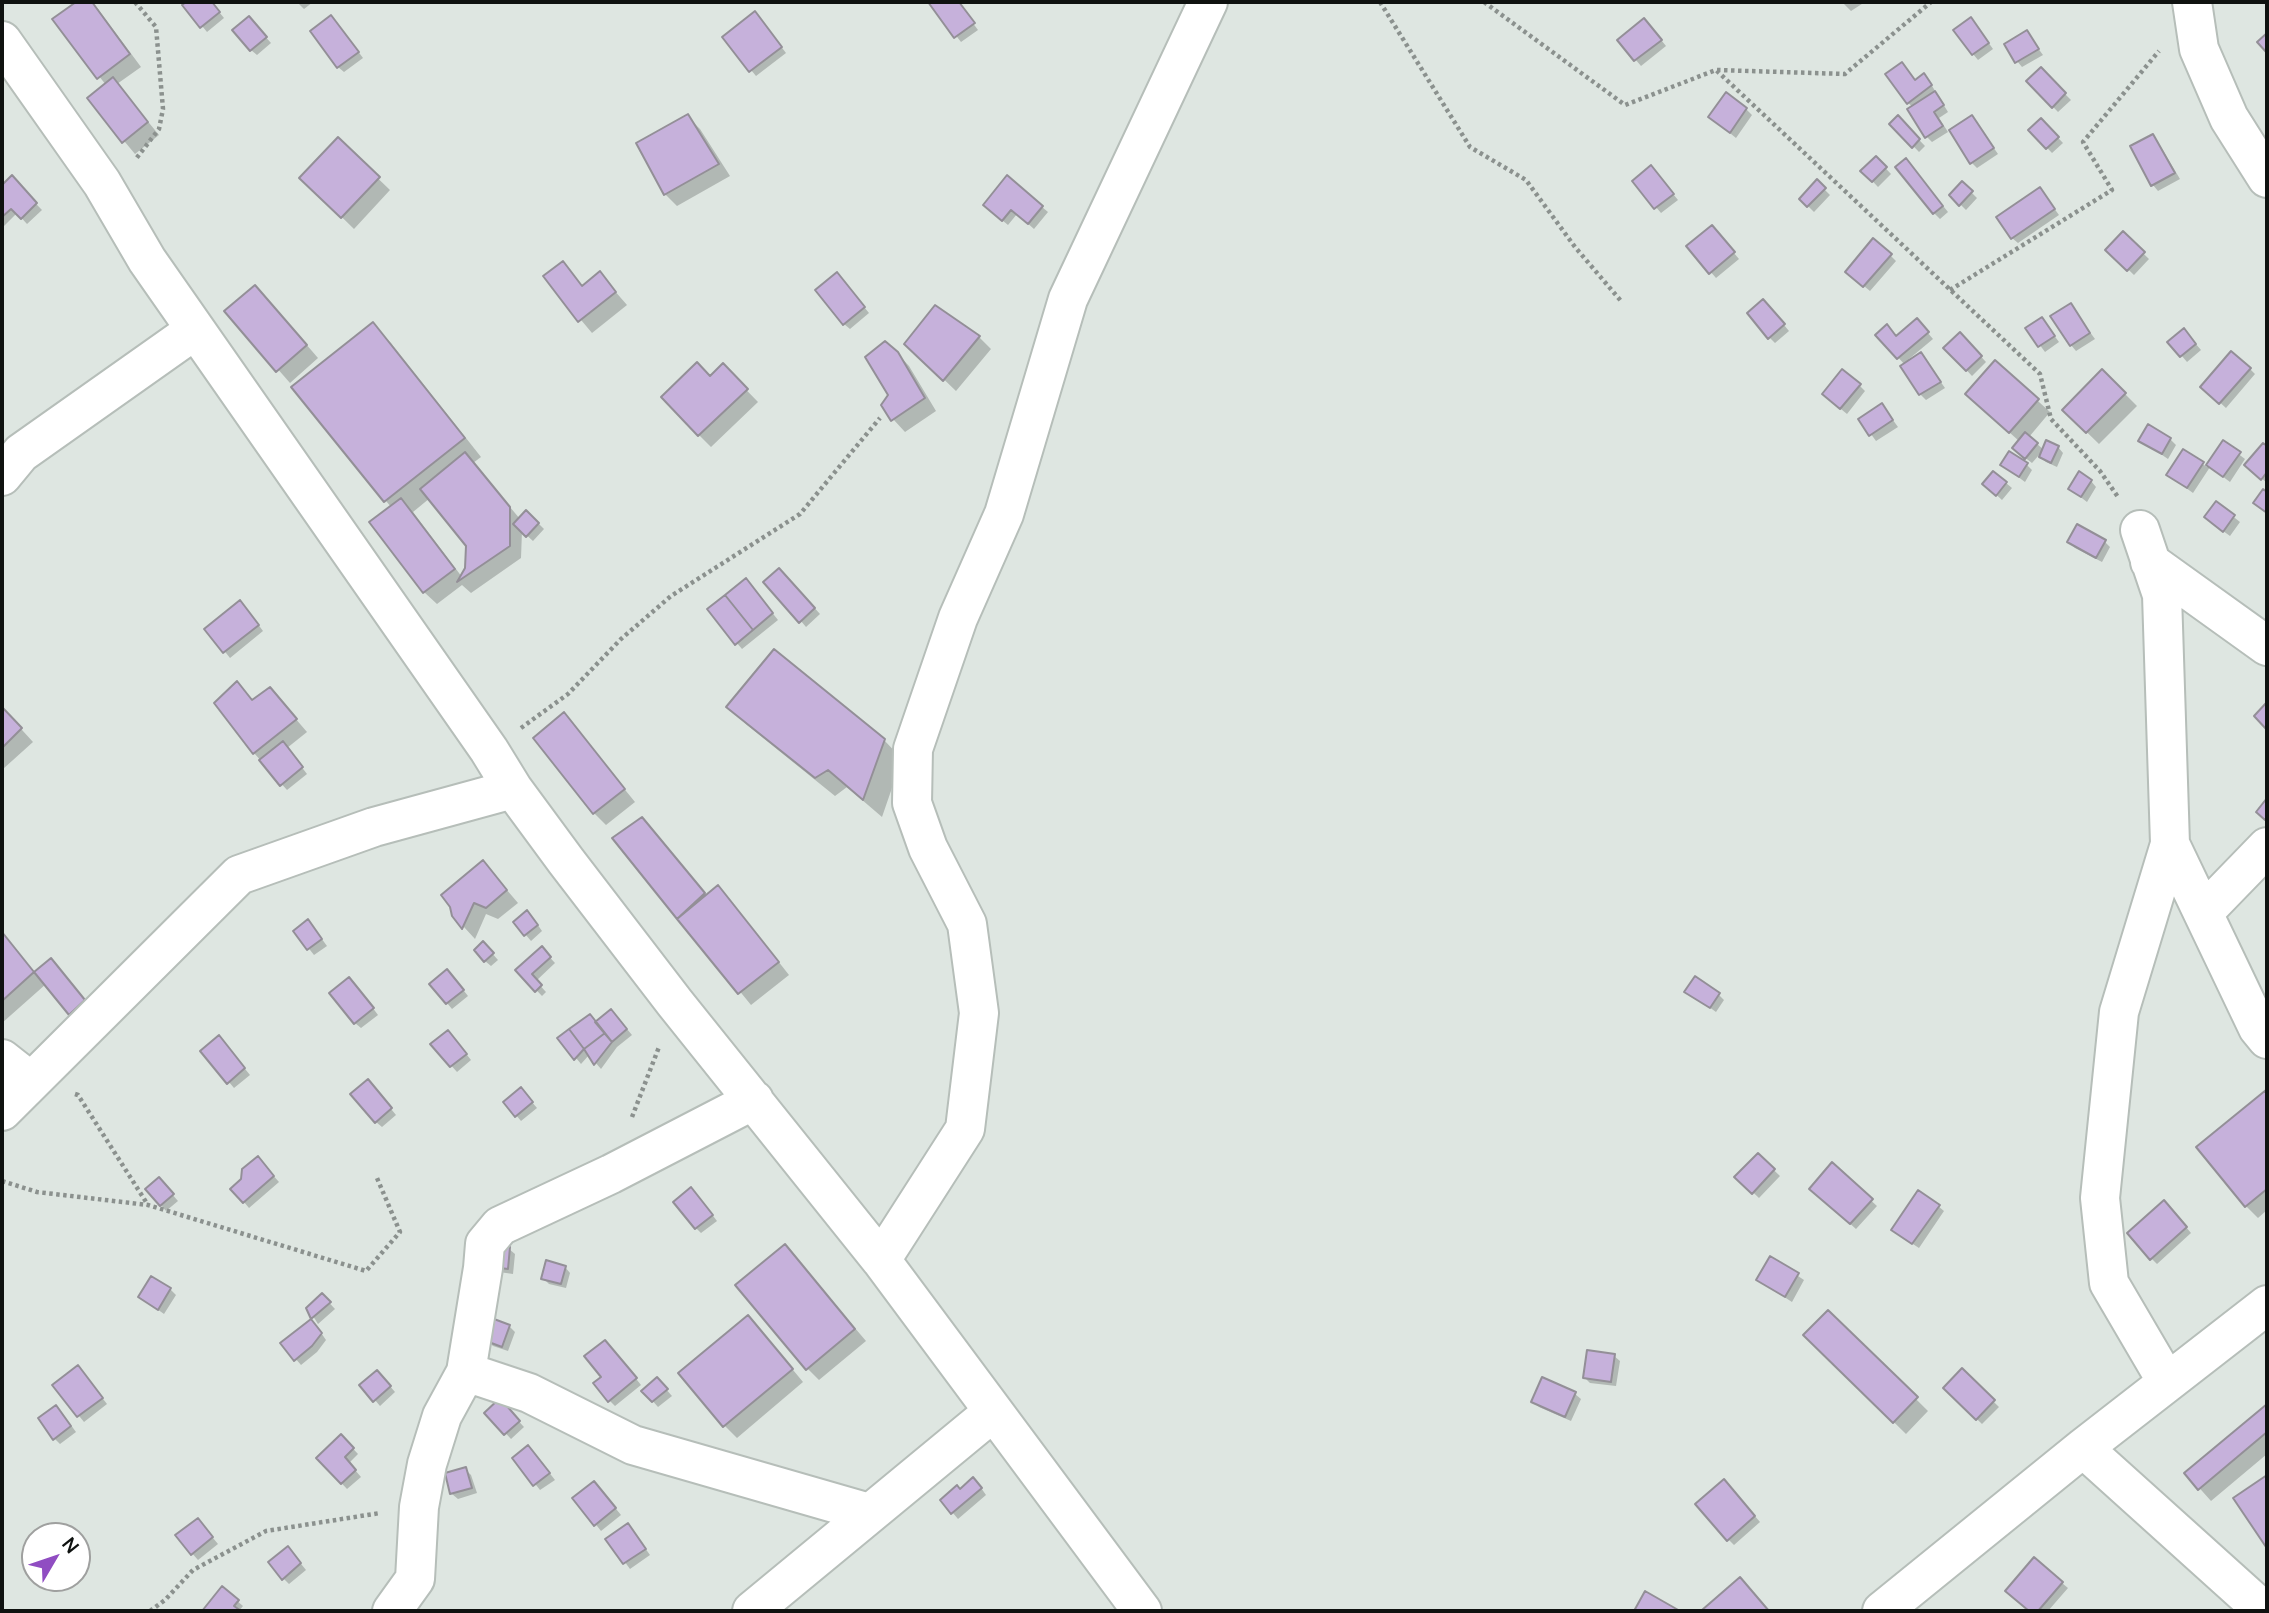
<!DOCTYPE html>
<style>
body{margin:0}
#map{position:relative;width:2269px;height:1613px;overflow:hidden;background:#dee6e1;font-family:Manrope,sans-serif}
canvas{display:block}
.frame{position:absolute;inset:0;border:4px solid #0f1210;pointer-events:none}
.north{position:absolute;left:21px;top:1522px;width:70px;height:70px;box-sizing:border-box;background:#fff;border:2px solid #9fa09f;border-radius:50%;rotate:51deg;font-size:19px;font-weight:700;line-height:28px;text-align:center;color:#0f1210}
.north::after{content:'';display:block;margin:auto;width:24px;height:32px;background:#904dc2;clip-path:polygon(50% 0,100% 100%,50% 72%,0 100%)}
</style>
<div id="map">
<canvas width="2269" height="1613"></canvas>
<div class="frame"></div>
<div class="north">N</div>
</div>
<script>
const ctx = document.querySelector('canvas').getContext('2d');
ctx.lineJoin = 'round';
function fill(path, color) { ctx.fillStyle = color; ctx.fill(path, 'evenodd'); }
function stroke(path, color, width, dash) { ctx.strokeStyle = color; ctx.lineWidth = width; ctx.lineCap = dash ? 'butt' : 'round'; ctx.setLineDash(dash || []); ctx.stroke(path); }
const shadow = new Path2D(`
 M79 2H91L98 9 141 67 117 84 159 135 135 154 89 99 106 85 55 20Z
 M189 2H211L224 18 207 32 185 5Z
 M297 2H313L304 9Z
 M930 2H957L978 30 961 42Z
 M1842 2H1865L1851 11Z
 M760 19 786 53 756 76 724 37Z
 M337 23 363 58 344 72 338 67Z
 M254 24 271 43 257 55 251 50Z
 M1649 25 1666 46 1641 66 1619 40Z
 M1976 25 1993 49 1978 60 1973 54Z
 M2026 32 2043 55 2022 67 2017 61Z
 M2041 70 2071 100 2058 112 2029 82Z
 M1916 81H1929L1948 112 1939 118 1948 132 1932 142 1927 137 1913 107 1908 103Z
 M1746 109 1752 115 1736 138 1710 117Z
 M688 117 700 129 730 176 677 206 665 194Z
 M1972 117 1998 154 1977 168 1972 163Z
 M1898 118 1925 146 1919 152 1892 124Z
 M2041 120 2063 143 2052 153 2030 130Z
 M2153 136 2158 142 2180 179 2158 191 2153 185 2132 147Z
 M338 140 390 190 354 229 302 178Z
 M1876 158 1891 174 1878 187 1863 171Z
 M1911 166 1948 212 1940 219 1934 213Z
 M1656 173 1678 200 1661 213 1634 181Z
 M11 178 42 210 27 224 17 213 3 227 2 187Z
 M1817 182 1830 195 1814 212 1801 199Z
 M1962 183 1977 198 1966 210 1951 195Z
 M2040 189 2059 215 2018 243 2012 238Z
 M1042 207 1048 212 1034 229 1017 214 1008 225 990 210Z
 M1717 233 1739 259 1716 278 1689 247Z
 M2123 234 2149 259 2134 275 2108 250Z
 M1890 255 1896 261 1870 291 1853 277Z
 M563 263 583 287 600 274 627 305 592 333 545 277Z
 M842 280 869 313 850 329 844 324Z
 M267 299 318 358 290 383 227 311Z
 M2070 305 2095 339 2076 351 2071 345Z
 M1769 307 1789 331 1775 343 1770 338Z
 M2042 319 2059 342 2045 352 2028 329Z
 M373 325 391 343 481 457 473 463 520 519 527 512 544 529 533 541 522 531 521 558 471 593 462 585 437 604 424 592 371 522 391 507 294 388ZM430 498 468 545 466 568 462 577 413 512Z
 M1922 326 1933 339 1909 359 1910 361 1921 354 1945 388 1926 400 1920 394 1905 365 1878 335 1897 338Z
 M1960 334 1986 362 1972 376 1946 348Z
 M2189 336 2201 350 2187 362 2170 342Z
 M979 337 991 349 956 391 907 344Z
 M897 353 909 366 936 411 905 432 893 419 891 395Z
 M1996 363 2050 412 2029 437 2044 450 2058 447 2063 453 2057 467 2046 462 2039 455 2032 463 2019 453V441L1980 406Z
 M723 366 758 402 711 447 699 435 710 378Z
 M2250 369 2255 374 2226 408 2203 387Z
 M2102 371 2137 406 2099 444 2064 410Z
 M1860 386 1865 391 1847 414 1830 400Z
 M1882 405 1898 427 1876 441 1860 419Z
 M2170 439 2176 445 2168 459 2140 440Z
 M2224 443 2245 459 2230 482 2210 467 2193 493 2168 475 2183 451 2207 467Z
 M2263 445 2267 448V483L2252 470Z
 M2002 465H2027L2032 470 2025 482Z
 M2091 481 2096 487 2087 502 2070 489Z
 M2006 483 2012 488 2002 500 1990 489Z
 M2216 503 2240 522 2230 536 2212 523Z
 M2069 542H2105L2110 547 2102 562 2075 548Z
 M785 575 820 614 806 627 801 621Z
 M751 586 778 620 742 649 709 610Z
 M246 608 263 631 230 658 207 629Z
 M237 683 254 701 270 689 307 732 287 748 307 774 287 790 254 753Z
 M729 707 884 740 902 759 882 817 847 787 835 796 747 725Z
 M2 708 33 742 3 769 2 768Z
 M564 715 635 802 606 825 594 813Z
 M642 819 707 896 730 900 789 975 751 1005 615 838Z
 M483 862 518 903 498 919 486 914 475 939 453 915Z
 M533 918 542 931 531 941 515 922Z
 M313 927 327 946 314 955 295 931Z
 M2 932 35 973 51 960 90 1007 76 1019 46 984 2 1023Z
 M483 943 498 960 491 966 485 961Z
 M542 949 555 963 536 981 546 992 542 996 518 971Z
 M453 977 468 996 452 1009 447 1003Z
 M355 984 378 1015 361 1028 355 1023Z
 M1687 991 1718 994 1724 1000 1716 1012Z
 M617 1017 632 1035 617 1047 601 1069 589 1055 581 1064 560 1038Z
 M453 1037 471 1060 457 1072 432 1044Z
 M224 1043 250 1075 234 1088 203 1051Z
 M373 1087 396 1115 382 1127 376 1122Z
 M2266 1093 2267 1210 2258 1218 2246 1206Z
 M526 1095 537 1108 521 1121 516 1115Z
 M1758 1155 1780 1176 1759 1198 1737 1177Z
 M263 1164 279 1182 249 1208 244 1202Z
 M1832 1165 1877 1206 1856 1229 1817 1194Z
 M164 1185 178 1201 166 1211 161 1205Z
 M697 1195 717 1221 701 1233 696 1228Z
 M1938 1206 1944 1211 1919 1248 1899 1235Z
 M2170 1208 2191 1233 2157 1264 2151 1258Z
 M785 1246 866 1341 819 1380 807 1368Z
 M509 1249 515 1254 513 1274 499 1272Z
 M1771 1258 1804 1280 1792 1302 1758 1280Z
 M565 1267 570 1273 566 1288 549 1284 543 1278Z
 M170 1289 176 1295 164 1314 140 1297Z
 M322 1295 335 1309 318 1324 308 1308Z
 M1828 1312 1928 1411 1906 1434 1805 1335Z
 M509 1326 515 1332 508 1351 493 1346 488 1341Z
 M317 1327 326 1340 317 1352 301 1365 283 1344Z
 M760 1330 803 1382 737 1438 725 1426Z
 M611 1347 641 1385 615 1406 609 1400Z
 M1614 1356 1620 1361 1616 1386 1590 1383 1584 1377Z
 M1962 1371 1999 1407 1982 1424 1945 1388Z
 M83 1373 107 1404 84 1422 54 1385Z
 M383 1378 395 1392 380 1406 375 1400Z
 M657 1379 672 1396 658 1407 644 1391Z
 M1575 1394 1581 1399 1571 1421 1539 1407 1534 1401Z
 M500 1401 524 1427 511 1439 487 1413Z
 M2267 1406V1454L2211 1501 2186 1473Z
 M62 1413 76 1432 60 1444 55 1439Z
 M341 1436 358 1454 349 1463 361 1477 347 1489 318 1458Z
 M534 1453 555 1480 540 1490 515 1458Z
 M465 1469 471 1475 477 1493 458 1499 452 1494 447 1474Z
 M979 1485 986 1495 958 1519 942 1500Z
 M1730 1487 1760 1522 1734 1545 1728 1539Z
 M600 1489 621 1515 601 1531 575 1498Z
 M203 1526 218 1544 198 1560 177 1536Z
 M633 1531 650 1555 630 1569 608 1539Z
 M293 1554 306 1570 289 1584 283 1578Z
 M2034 1560 2068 1588 2048 1611H2031L2013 1596Z
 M223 1589 243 1606 239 1611H205Z`);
const building = new Path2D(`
 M76 2H92L130 54 97 79 52 19Z
 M186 2H212L220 12 200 28 182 5Z
 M928 2H959L975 23 954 38Z
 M755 11 782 47 749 72 722 37Z
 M331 15 359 52 337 68 310 31Z
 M249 16 267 37 250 51 232 30Z
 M1971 17 1989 43 1972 55 1953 30Z
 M1644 18 1662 40 1634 61 1617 40Z
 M2027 30 2039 49 2015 63 2004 44Z
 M2267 33V53L2257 42Z
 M1902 62 1915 80 1924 73 1932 85 1907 104 1885 74Z
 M2041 67 2066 93 2052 108 2026 81Z
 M113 77 148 122 122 143 87 98Z
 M1935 91 1944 105 1934 112 1943 126 1925 138 1907 109Z
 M1726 92 1747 108 1730 133 1708 117Z
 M688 114 719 164 664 195 636 143Z
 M1898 115 1920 139 1912 148 1889 124Z
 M1972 115 1994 148 1970 164 1949 130Z
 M2041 118 2059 137 2046 149 2028 130Z
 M2153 134 2175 173 2151 186 2130 146Z
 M338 137 380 177 341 218 299 178Z
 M1876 156 1887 167 1872 182 1860 171Z
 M1906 158 1943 206 1933 214 1895 167Z
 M1651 165 1674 194 1654 209 1632 181Z
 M12 175 37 203 21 219 11 209 2 217V185Z
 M1007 175 1043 206 1028 224 1011 210 1002 221 983 205Z
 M1817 179 1826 188 1807 207 1799 199Z
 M1962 181 1973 191 1959 206 1949 195Z
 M2040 187 2055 209 2011 239 1996 217Z
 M1712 225 1735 252 1709 274 1686 246Z
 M2123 231 2145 252 2127 271 2105 250Z
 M1873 238 1892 254 1863 287 1845 272Z
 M563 261 582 286 600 271 616 292 578 322 543 276Z
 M837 272 865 307 843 325 815 290Z
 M255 285 307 345 276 372 224 311Z
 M1763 299 1785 324 1768 339 1747 313Z
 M2071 303 2090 333 2070 346 2050 316Z
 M935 305 980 336 943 381 904 344Z
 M2042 317 2055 336 2038 347 2025 328Z
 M1917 318 1929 332 1897 359 1875 335 1887 324 1896 336Z
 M373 322 465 438 384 502 291 387Z
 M2184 328 2196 344 2180 357 2167 342Z
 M1960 332 1982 356 1966 371 1943 348Z
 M885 341 898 352 925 398 891 421 881 405 888 395 865 357Z
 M2231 351 2251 368 2219 404 2200 387Z
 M1921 352 1941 382 1919 395 1900 366Z
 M1995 360 2039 399 2009 433 1965 394Z
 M697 362 710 376 723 363 748 389 698 436 661 397Z
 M1842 369 1861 384 1840 409 1822 394Z
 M2102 369 2126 393 2086 433 2062 410Z
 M1882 403 1893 420 1869 436 1858 419Z
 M2148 424 2171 438 2162 454 2138 441Z
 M2025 432 2038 443 2025 459 2012 448Z
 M2046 440 2059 446 2051 463 2039 457Z
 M2223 440 2241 452 2223 477 2206 465Z
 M2263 443 2267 446V472L2261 480 2244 465Z
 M2183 449 2204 462 2187 488 2166 475Z
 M2009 451 2028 463 2019 477 2000 465Z
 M465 452 510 507V546L457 582 465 568 466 546 420 489Z
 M1993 471 2007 482 1996 496 1982 484Z
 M2079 471 2092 480 2081 497 2068 489Z
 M2263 489 2267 492V513L2253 503Z
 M401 498 455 569 423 593 369 522Z
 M2216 501 2235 515 2223 532 2204 517Z
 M526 510 539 523 526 537 513 524Z
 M2077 524 2106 540 2096 558 2067 542Z
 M779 568 815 608 799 623 763 582Z
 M746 578 773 613 753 630 725 595Z
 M725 595 753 630 735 645 707 609Z
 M240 600 259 625 223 653 204 629Z
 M774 649 885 739 863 800 828 770 815 778 726 707Z
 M237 681 252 700 270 687 297 719 253 754 214 703Z
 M2267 702V730L2254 716Z
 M2 707 22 728 2 748Z
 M564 712 625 789 593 814 533 738Z
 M283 741 303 767 280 786 259 760Z
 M2267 798V817L2265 820 2256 812Z
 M642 817 705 893 677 919 612 838Z
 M483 860 507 890 486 908 474 903 462 929 452 916 450 907 441 895Z
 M718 885 779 962 738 994 677 919Z
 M527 910 538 925 524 936 513 922Z
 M308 919 322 939 307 950 293 931Z
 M2 932 34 972 2 1001Z
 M483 941 494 953 484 962 474 950Z
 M542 946 551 957 532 974 542 985 535 992 515 970Z
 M51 958 85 1000 69 1015 34 972Z
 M447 969 464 990 446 1004 429 984Z
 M1695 976 1720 993 1710 1008 1684 992Z
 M349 977 374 1008 354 1024 329 993Z
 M611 1009 627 1029 612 1042 595 1022Z
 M590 1014 605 1033 584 1049 569 1029Z
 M569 1029 584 1049 574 1060 557 1038Z
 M448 1030 467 1054 450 1067 430 1044Z
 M605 1033 612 1042 594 1065 584 1049Z
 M219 1035 245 1068 227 1084 200 1051Z
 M368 1079 392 1108 375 1123 350 1094Z
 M521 1087 533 1102 515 1117 503 1102Z
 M2266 1090 2267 1189 2245 1207 2196 1147Z
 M1758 1153 1775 1169 1752 1194 1734 1177Z
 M258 1156 274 1176 243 1203 230 1189 241 1179 242 1169Z
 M1832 1162 1873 1199 1850 1224 1809 1189Z
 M159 1177 174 1194 160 1206 145 1189Z
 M691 1187 713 1215 695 1229 673 1202Z
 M1918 1190 1940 1205 1912 1244 1891 1230Z
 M2164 1200 2187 1227 2150 1260 2127 1233Z
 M785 1244 855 1329 806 1370 735 1285Z
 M493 1245 510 1247 508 1269 492 1267Z
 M1770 1256 1799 1273 1785 1297 1756 1280Z
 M546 1260 566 1266 561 1284 541 1279Z
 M151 1276 171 1288 158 1310 138 1297Z
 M322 1293 331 1302 311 1319 306 1308Z
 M1828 1310 1918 1397 1893 1423 1803 1335Z
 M748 1315 793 1369 723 1427 678 1373Z
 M311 1319 322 1333 312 1346 294 1361 280 1343Z
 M494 1319 510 1325 502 1347 486 1341Z
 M605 1340 637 1378 608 1402 593 1383 601 1377 584 1356Z
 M1587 1350 1615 1354 1611 1382 1583 1378Z
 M78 1365 103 1398 77 1417 52 1385Z
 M1962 1368 1995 1400 1976 1420 1943 1388Z
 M377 1370 391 1386 373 1402 359 1385Z
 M657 1377 668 1389 652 1402 641 1391Z
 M1542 1377 1576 1392 1565 1417 1531 1402Z
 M500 1398 520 1421 504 1435 484 1413Z
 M2267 1404V1432L2198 1490 2184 1473Z
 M56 1405 71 1426 53 1440 38 1418Z
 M341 1434 354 1448 345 1457 356 1470 341 1484 316 1458Z
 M528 1445 550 1473 533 1486 512 1458Z
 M466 1467 472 1488 450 1494 445 1473Z
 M2267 1475V1547H2266L2233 1498Z
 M973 1477 982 1488 951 1514 940 1500 957 1485 960 1489Z
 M1724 1479 1755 1516 1727 1541 1695 1504Z
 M594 1481 616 1508 594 1526 572 1498Z
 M198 1518 213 1537 191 1555 175 1535Z
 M628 1523 646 1549 623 1564 605 1539Z
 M288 1546 301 1563 282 1580 268 1562Z
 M2034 1557 2063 1582 2038 1611H2029L2005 1591Z
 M1740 1577 1769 1611H1703L1702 1610Z
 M222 1586 239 1600 234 1606 241 1611H202Z
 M1645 1591 1680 1611H1634Z`);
const path = new Path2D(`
 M135 2 156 27 163 109 159 129 135 160
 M1380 2 1470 147 1526 180 1575 247 1621 301
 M1484 2 1625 105 1716 70 2040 374 2051 419 2100 471 2118 497
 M1717 70 1845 74 1931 2
 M1950 290 2112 190 2083 142 2159 51
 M521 728 568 694 621 639 671 596 800 514 880 418
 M75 1094 78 1095 148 1205
 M632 1117 659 1047
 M2 1181 37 1192 148 1205 366 1271 400 1232 377 1178
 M150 1611 165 1600 193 1570 266 1531 380 1513`);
const street = new Path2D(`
 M2192 2 2199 49 2229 118 2267 178
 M2 41 102 183 147 260 489 750 513 789 566 861 675 1003 881 1260 1142 1611
 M2 476 21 453 195 330
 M2140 530 2162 595 2170 844 2258 1028 2267 1039
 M2150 562 2267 646
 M2203 913 2267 847
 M2 1059 30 1081
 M2 1111 239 875 374 827 513 789
 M881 1260 965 1129 979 1013 967 924 928 848 912 803 913 749 958 618 1004 514 1068 299 1208 2
 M466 1372 529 1393 633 1445 869 1513
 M2167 1382 2109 1283 2100 1198 2119 1012 2170 844
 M2083 1448 2264 1611
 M392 1611 415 1579 419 1507 427 1464 442 1416 466 1372 483 1268 485 1244 500 1226 611 1174 754 1100
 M752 1611 993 1412
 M1882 1611 2083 1448 2267 1305`);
fill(shadow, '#0003');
fill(building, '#c6b1db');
stroke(building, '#938f97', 2);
stroke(street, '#b6beb9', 42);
stroke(path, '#8b918e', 4.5, [3.5, 3.5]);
stroke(street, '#fff', 38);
</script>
